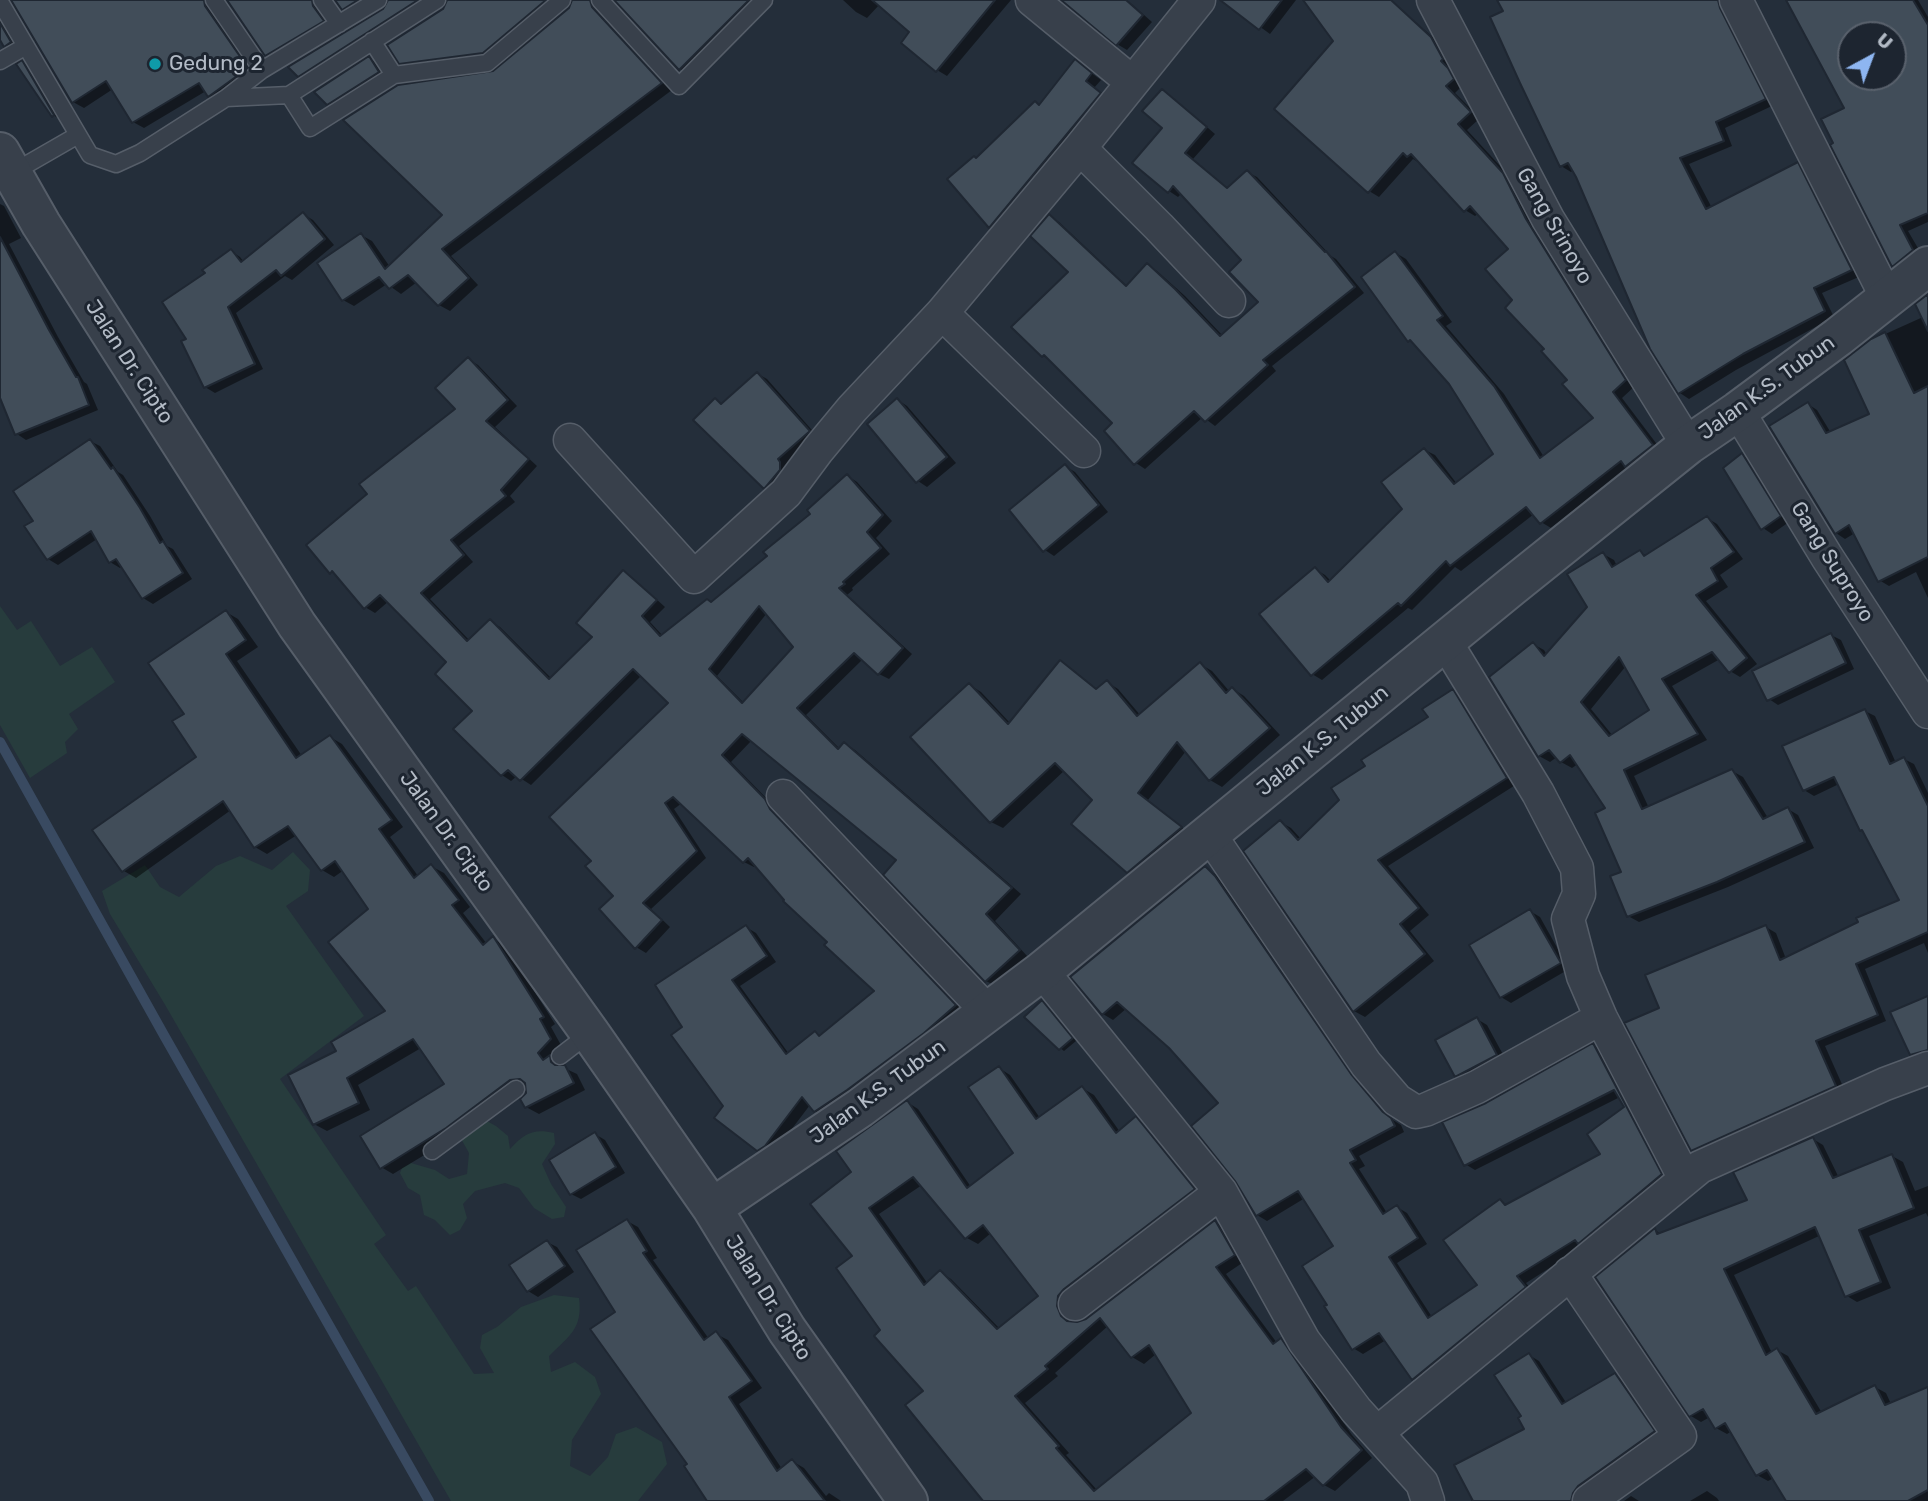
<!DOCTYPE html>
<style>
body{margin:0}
#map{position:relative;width:1928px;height:1501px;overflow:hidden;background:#242e3a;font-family:Rubik,sans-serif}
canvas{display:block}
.north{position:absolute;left:1837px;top:21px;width:70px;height:70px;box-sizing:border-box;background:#1d2530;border:2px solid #59616c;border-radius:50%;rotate:41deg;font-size:19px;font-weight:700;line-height:28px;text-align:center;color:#b3bbc6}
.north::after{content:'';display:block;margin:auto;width:24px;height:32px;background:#8eb6f1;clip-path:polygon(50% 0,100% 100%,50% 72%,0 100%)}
</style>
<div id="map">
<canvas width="1928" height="1501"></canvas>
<div class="north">U</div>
</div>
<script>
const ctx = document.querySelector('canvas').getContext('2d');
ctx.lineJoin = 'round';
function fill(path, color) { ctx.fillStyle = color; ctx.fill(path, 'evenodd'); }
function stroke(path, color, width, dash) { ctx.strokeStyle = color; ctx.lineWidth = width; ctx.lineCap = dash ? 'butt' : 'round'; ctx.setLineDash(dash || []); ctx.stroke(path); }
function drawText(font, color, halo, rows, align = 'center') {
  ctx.font = font + ' Rubik,sans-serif'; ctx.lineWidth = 6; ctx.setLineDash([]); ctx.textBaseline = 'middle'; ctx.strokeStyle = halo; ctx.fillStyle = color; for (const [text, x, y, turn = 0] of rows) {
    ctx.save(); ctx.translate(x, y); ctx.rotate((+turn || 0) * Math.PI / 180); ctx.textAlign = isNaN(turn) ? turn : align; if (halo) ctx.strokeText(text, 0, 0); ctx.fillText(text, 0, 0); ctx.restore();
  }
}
const green = new Path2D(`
 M0 606 17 630 31 621 60 666 92 647 115 682 69 714 78 729 65 742 67 753 30 778 0 725Z
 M293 852 310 870 308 891 286 906 364 1016 280 1079 386 1235 374 1244 408 1291 416 1286 474 1374 494 1373 480 1348 482 1335 497 1327 521 1307 554 1295 579 1298C583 1329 569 1336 549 1356L551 1372 575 1362 595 1377 601 1394 572 1440 570 1466 590 1476 608 1457 616 1434 636 1427 662 1442 667 1464 638 1501H451L164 1003 110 914 102 891 145 865 160 887 179 897 216 866 240 856 272 870Z
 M483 1119 496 1126 508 1136 510 1149C524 1134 533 1128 554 1133L555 1144 542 1164 551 1184 566 1207 564 1217 552 1219 534 1208 519 1188 505 1183 475 1191 463 1204 467 1218 460 1230 450 1235 435 1220 424 1215 420 1195 408 1188 400 1173 402 1168 411 1163 435 1170 449 1179 467 1174 469 1153 460 1137Z`);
const shadow = new Path2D(`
 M13 0H217L257 74 220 102 209 96 206 91 144 128 133 122 113 89 84 108 73 102Z
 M229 0H325L333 27 277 61 266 55Z
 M336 0H378L354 15 343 8Z
 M390 0H439L310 82 299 75 385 10Z
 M449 0H563L494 58 412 69 400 62 447 6Z
 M574 0H603L600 9 603 15 672 90 451 256 478 285 450 311 439 305 417 282 401 294 387 284 354 306 343 300 361 235 372 241 390 267 444 215 494 73 570 9Z
 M617 0H766L691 75 680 69Z
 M843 0H1011L947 76 937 70 912 32 880 4 867 18 856 12Z
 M1070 0H1127L1152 22 1127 50 1117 44Z
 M1223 0H1296L1270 34Z
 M1305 0H1380L1399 8 1441 44 1452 65 1449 68 1458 76 1463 85 1455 93 1480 118 1467 130 1513 180 1635 386 1622 398 1662 451 1637 472 1629 467 1551 528 1541 522 1534 514 1461 571 1455 567 1412 610 1408 608 1322 680 1312 674 1315 569 1325 575 1331 581 1405 509 1425 450 1435 455 1457 484 1495 454 1450 383 1415 344 1409 340 1396 253 1406 259 1452 322 1446 326 1504 394 1544 457 1595 419 1570 380 1546 349 1515 301 1510 249 1479 213 1475 216 1465 210 1418 162 1413 159 1379 197 1369 191 1335 41Z
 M1499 0H1729L1774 105 1725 128 1732 146 1689 164 1712 208 1797 164 1807 170 1861 276 1822 293 1834 317 1736 370 1689 399 1680 393 1652 348 1574 170 1571 172 1561 166 1505 12Z
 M1788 0H1918L1928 17V222L1908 231 1922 255 1902 271 1893 265 1846 109ZM1851 35H1893V77H1851Z
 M0 10 21 49 16 52 5 45 0 37Z
 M369 58 379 64 388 78 338 109 328 103Z
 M1075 61 1101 80 1094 88 1109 100 1000 232 990 227 950 179 977 160 1040 106Z
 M22 62 32 68 58 115V118L53 115Z
 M1162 91 1172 97 1215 134 1193 159 1229 189 1247 172 1257 177 1331 256 1336 259 1364 293 1272 366 1276 371 1215 426 1203 417 1145 469 1136 463 1115 423 1053 362 1043 356 1071 272 1049 216 1059 222 1128 287 1147 265 1157 271 1185 296 1223 336 1261 302 1243 260 1182 193 1178 197 1169 191Z
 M0 204 4 206 21 238 9 244 58 337 84 382 87 384 98 410 26 440 17 434 0 388Z
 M303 214 313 220 334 245 292 280 285 276 236 313 263 369 215 393 205 387 189 340 207 274 231 251 240 257 244 262Z
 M1928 296V598L1916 572 1889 586 1879 580 1855 533 1845 539 1836 533 1808 404 1817 410 1831 433 1871 414 1872 340 1923 317Z
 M468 359 478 365 517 406 495 427 537 466 510 496 515 502 459 546 473 562 430 599 470 641 490 621 500 627 552 679 594 637 623 572 633 578 665 607 650 622 663 636 712 604 769 557 813 514 848 476 857 482 892 521 876 538 890 554 852 588 853 590 847 595 912 654 889 679 879 674 863 659 806 715 840 749 845 744 855 750 1021 894 995 921 1028 957 996 986 986 981 899 860 752 740 731 762 775 807 779 816 965 1011 825 1117 815 1111 810 1105 775 1151 768 1156 758 1150 725 1106 685 1027 746 927 756 933 776 962 740 986 789 1054 816 1033 821 1037 876 991 756 865 754 867 744 862 682 803 674 809 706 858 651 909 670 927 646 953 636 947 615 896 593 861 670 703 642 675 531 785 517 776 511 781 502 775 474 711 449 662 389 601 375 613 365 607 340 577 331 572 369 494 457 410ZM767 613 795 647 744 703 717 676Z
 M758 374 767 379 818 437 786 466 790 469 774 493 765 487 715 400 723 405Z
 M898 400 907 406 956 463 927 487 918 481Z
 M90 441 100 446 118 472 123 475 150 516 167 546 173 549 192 579 153 604 143 598 122 566 120 568 110 562 97 539 58 565 48 559 27 527 36 521Z
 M1742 455 1752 461 1789 522 1772 534 1763 528Z
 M1065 466 1075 472 1108 512 1054 556 1045 550Z
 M1707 518 1717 524 1743 559 1720 575 1728 587 1706 601 1757 664 1740 677 1730 671 1720 659 1672 686 1707 740 1634 776 1649 808 1732 771 1743 777 1768 818 1788 809 1798 815 1814 848 1728 887 1639 922 1628 916 1623 873 1608 809 1578 764 1572 768 1561 762 1557 757 1550 762 1539 756 1533 644 1544 650 1547 655 1589 607 1603 554 1614 560 1617 566 1640 552 1647 556ZM1626 666 1652 711 1613 736 1591 709Z
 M226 612 238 619 258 647 237 661 302 756 330 737 342 744 403 827 390 837 418 876 431 866 444 873 470 907 463 913 487 944 494 939 506 946 555 1024 551 1027 562 1047 551 1058 562 1064V1067L577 1074 585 1090 539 1114 526 1107 527 1086H523L459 1134 393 1174 381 1167 446 1085 421 1048 358 1085 370 1110 327 1131 314 1124 339 1052 388 1011 371 910 344 870 334 877 322 870 297 835 267 854 255 847 231 810 136 878 124 871 198 757 186 714Z
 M1831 635 1841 640 1854 669 1778 705 1769 699Z
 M1060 662 1071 668 1098 690 1107 682 1118 689 1141 716 1200 664 1212 671 1230 692 1233 689 1244 696 1280 735 1222 787 1210 780 1186 751 1148 800 1192 835 1140 878 1128 872 1094 800 1065 770 1003 828 991 822 970 685 981 692 1011 724Z
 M1453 691 1463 697 1517 784 1388 866 1429 915 1410 931 1434 961 1365 1017 1354 1011 1246 852 1280 822 1291 828 1301 839 1341 800 1430 718Z
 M1865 711 1875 716 1896 763 1904 759 1914 764 1928 793V953L1924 943 1865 969 1886 1021 1825 1046 1845 1091 1702 1155 1692 1150 1661 1009 1766 927 1776 933 1786 959 1902 900 1839 784 1814 796 1804 790Z
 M1205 868 1215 874 1225 883 1361 1082 1393 1120 1401 1125 1404 1132 1359 1156 1365 1166 1359 1169 1387 1213 1397 1207 1407 1213 1427 1244 1397 1263 1432 1317 1480 1285 1500 1201 1508 1205 1602 1155 1627 1107 1620 1097 1475 1170 1465 1164 1487 1105 1593 1045 1603 1051 1671 1180 1584 1246 1526 1283 1534 1293 1423 1385 1413 1379 1386 1340 1363 1354 1353 1348 1329 1305 1335 1246 1305 1198 1267 1221 1257 1215 1220 1103 1170 1047 1127 1008 1113 1020 1103 1014ZM1629 1115H1633L1667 1181 1664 1183Z
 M1530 911 1540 917 1569 969 1511 1003 1501 997Z
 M1928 998V1058L1921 1060 1911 1054Z
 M1042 1002 1046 1004 1076 1041 1064 1051 1060 1048Z
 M1477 1019 1487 1025 1506 1060 1466 1081 1456 1076Z
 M999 1068 1010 1075 1040 1118 1082 1088 1094 1095 1120 1132 1136 1118 1147 1125 1205 1196 1068 1315 1072 1323 1086 1320 1215 1222 1227 1228 1245 1261 1226 1274 1277 1343 1281 1340 1292 1346 1352 1435 1372 1458 1335 1491 1324 1485 1316 1476 1283 1501H986L925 1391 883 1330 854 1257 853 1172 907 1102 918 1109 971 1187 1016 1153ZM922 1185 967 1238 978 1244 991 1233 1040 1296 1000 1329 951 1279 940 1272 928 1284 879 1214ZM1108 1326 1132 1357 1144 1364 1156 1354 1193 1414 1097 1490 1066 1455 1069 1453 1025 1403 1058 1376 1055 1373Z
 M595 1134 605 1140 625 1173 581 1199 571 1194Z
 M1813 1139 1823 1145 1839 1178 1892 1156 1903 1162 1915 1191 1928 1186V1217L1926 1213 1869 1236 1891 1288 1857 1302 1847 1296 1819 1236 1734 1275 1772 1353 1777 1350 1788 1356 1822 1413 1875 1387 1886 1393 1891 1404 1928 1389V1501H1789L1774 1478 1768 1481 1757 1475 1732 1431 1727 1434 1716 1428 1710 1417 1701 1422 1691 1416 1655 1230 1661 1234 1749 1201Z
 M627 1221 638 1227 657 1258 653 1260 709 1339 716 1334 728 1340 762 1388 739 1404 782 1469 792 1461 804 1468 826 1496 829 1493 841 1501H709L689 1464 617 1313Z
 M547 1242 557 1247 574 1272 538 1297 528 1291Z
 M1529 1355 1539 1361 1567 1404 1615 1375 1626 1381 1664 1438 1582 1501H1471L1527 1429 1523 1417Z
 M1707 1491 1717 1498 1719 1501H1690Z
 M1631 1496 1639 1501H1624Z`);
const stream = new Path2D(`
 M0 742 165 1037 429 1501`);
const building = new Path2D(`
 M11 0H204L205 6 248 68 208 97 199 83 132 123 106 81 72 103Z
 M227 0H312L313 6 324 21 265 56Z
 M335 0H358L342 10Z
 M388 0H418L298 77 288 67 383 9Z
 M447 0H546L483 53 399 64 387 45 443 9Z
 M572 0H590L592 7 662 83 442 249 469 278 438 306 408 275 389 289 379 277 342 301 317 263 361 233 385 269 442 215 343 120 398 85 493 71 569 8Z
 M614 0H749L679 70Z
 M872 0H995L936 72 901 43 909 32Z
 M1061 0H1126L1143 15 1116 46Z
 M1220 0H1282L1259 30Z
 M1303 0H1391L1431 37 1443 59 1441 61 1448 68 1454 79 1446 86 1471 112 1458 124 1503 173 1526 219 1626 380 1613 392 1653 445 1625 467 1621 461 1540 524 1526 507 1450 566 1446 561 1401 606 1398 603 1311 676 1259 614 1315 567 1328 582 1402 509 1381 482 1424 448 1454 484 1493 454 1449 384 1410 340 1408 342 1361 277 1395 251 1443 316 1437 320 1494 386 1540 458 1593 418 1562 384 1567 380 1541 351 1544 349 1505 308 1512 300 1485 269 1508 249 1470 206 1464 212 1411 154 1407 157 1403 153 1368 193 1274 109 1333 41Z
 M1497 0H1718L1720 8 1766 99 1716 122 1724 141 1680 158 1706 209 1798 162 1852 270 1814 288 1825 311 1743 354 1678 394 1650 349 1576 177 1568 163 1560 167 1520 83 1490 17 1503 11Z
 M1786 0H1913L1928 25V213L1900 225 1913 250 1892 267 1830 145 1833 143 1821 119 1844 108ZM1851 35H1893V77H1851Z
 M0 23 11 42 4 47 0 40Z
 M369 56 379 72 327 105 314 92Z
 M1075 59 1092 73 1086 81 1101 93 989 228 947 179 974 156 976 158 1035 101 1039 105Z
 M22 60 54 115 52 117 16 64Z
 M1162 89 1207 127 1185 153 1227 188 1247 170 1325 252 1326 251 1355 287 1263 360 1268 365 1205 422 1194 411 1134 465 1104 431 1112 423 1044 355 1042 357 1011 327 1068 272 1030 236 1049 214 1126 286 1147 263 1175 289 1220 336 1258 302 1229 272 1241 260 1173 186 1168 193 1132 163 1162 128 1142 111Z
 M303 212 325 239 281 276 276 270 228 307 255 364 204 388 181 341 186 339 162 302 205 273 202 270 231 249 241 262Z
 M0 237 49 330 76 377H78L89 405 15 435 0 398Z
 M1928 294V331L1915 304Z
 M1885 332 1914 393 1928 386V557L1878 582 1849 525 1835 534 1769 426 1808 402 1826 433 1869 414 1844 360 1871 339Z
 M468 357 508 400 486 421 529 459 501 490 506 496 451 540 464 555 421 593 467 641 490 619 549 679 592 637 576 623 623 570 657 600 642 616 660 636 707 599 711 602 767 556 763 552 810 514 807 510 847 474 883 515 867 532 881 548 843 582 845 584 839 588 903 648 878 675 854 653 797 708 838 749 844 742 1012 888 986 914 1020 950 985 982 883 875 896 860 742 734 722 755 765 799 770 809 956 1005 924 1033 847 1090 814 1112 802 1097 765 1146 757 1151 714 1118 723 1106 671 1035 682 1027 655 985 746 925 767 956 732 980 786 1054 815 1031 819 1036 874 991 824 945 827 942 783 901 784 900 748 858 743 863 673 797 665 803 697 851 643 903 662 920 635 949 599 909 613 896 585 866 591 861 549 817 668 703 633 669 520 781 508 770 501 776 453 729 472 711 435 674 446 662 380 595 364 609 332 571 330 574 306 545 367 494 359 484 455 409 435 388ZM759 606 793 647 742 703 709 669Z
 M757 372 810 431 778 459 780 462V470L764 489 693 420 715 398 721 404Z
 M897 398 947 457 916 483 867 424Z
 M90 439 111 469 113 467 140 508 160 543 163 541 183 573 142 599 116 559 109 563 91 531 47 560 24 526 33 521 13 491Z
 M1742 453 1781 516 1761 530 1723 468Z
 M1065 464 1099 505 1043 552 1009 510Z
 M1707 516 1734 552 1711 568 1718 581 1696 595 1747 658 1729 673 1712 652 1662 679 1698 734 1624 770 1642 809 1732 769 1763 819 1788 807 1805 842 1717 882 1627 917 1610 876 1621 872 1595 813 1605 808 1570 755 1560 763 1549 750 1538 757 1489 677 1533 642 1544 656 1587 607 1567 574 1603 552 1612 567 1640 550 1644 556ZM1619 657 1649 710 1609 736 1581 702Z
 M226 610 246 640 226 654 296 758 330 735 392 820 379 829 414 878 431 864 459 900 452 905 483 945 493 936 544 1017 540 1019 551 1039 538 1053 543 1060 550 1055 551 1062 555 1065H565L574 1083 525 1108 520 1099 526 1093 525 1083 520 1079 510 1080 446 1128 380 1169 360 1136 444 1084 413 1039 347 1078 359 1103 313 1125 288 1075 336 1051 331 1042 385 1011 328 942 368 909 335 861 321 871 288 826 254 848 223 801 122 872 92 830 196 757 172 721 184 714 148 663Z
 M1831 633 1846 663 1767 701 1752 671Z
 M1060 660 1096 689 1107 680 1137 716 1200 662 1226 693 1232 687 1270 728 1209 781 1177 742 1138 793 1182 827 1127 873 1071 824 1092 800 1055 763 990 823 910 737 969 683 1008 724Z
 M1453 689 1507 778 1378 860 1419 908 1400 924 1425 954 1353 1012 1243 851 1280 820 1298 840 1339 800 1331 788 1365 766 1361 760 1428 717 1422 709Z
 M1865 709 1890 764 1904 757 1928 806V932L1856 964 1878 1015 1816 1041 1836 1086 1691 1151 1624 1023 1659 1008 1645 975 1766 925 1780 960 1858 922 1856 918 1899 900 1862 830 1860 831 1834 777 1803 791 1782 746Z
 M1205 866 1215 876 1351 1074 1383 1112 1391 1118 1395 1126 1350 1150 1356 1160 1350 1163 1383 1214 1397 1205 1418 1238 1389 1257 1428 1318 1477 1285 1443 1240 1500 1199 1505 1205 1600 1154 1587 1134 1624 1107 1614 1090 1464 1166 1442 1122 1486 1103 1593 1043 1662 1174 1578 1244 1575 1240 1517 1276 1526 1287 1412 1380 1379 1333 1352 1350 1324 1306 1327 1305 1302 1266 1333 1246 1298 1191 1256 1216 1235 1181 1191 1126 1218 1103 1169 1048 1117 1002 1102 1015 1070 977Z
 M1530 909 1561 963 1500 998 1469 945Z
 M1928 996V1050L1910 1055 1890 1012Z
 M1042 1000 1073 1038 1059 1050 1024 1017Z
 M1477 1017 1497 1055 1455 1077 1435 1040Z
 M999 1066 1036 1119 1082 1086 1116 1133 1136 1116 1195 1189 1064 1289 1058 1296 1057 1306 1061 1316 1067 1321 1077 1322 1086 1319 1215 1220 1235 1255 1216 1267 1273 1344 1281 1338 1341 1427 1362 1450 1323 1486 1306 1469 1264 1501H983L905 1405 923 1391 874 1336 880 1330 836 1268 852 1256 810 1204 851 1172 836 1151 907 1100 967 1188 1013 1153 968 1087ZM913 1177 965 1239 983 1225 1038 1296 997 1329 940 1270 924 1285 869 1208ZM1100 1318 1131 1358 1149 1345 1191 1413 1094 1491 1056 1448 1059 1446 1015 1396 1048 1369 1045 1366Z
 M595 1132 616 1167 570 1195 549 1160Z
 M1813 1137 1833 1178 1892 1154 1914 1208 1859 1230 1881 1282 1845 1297 1815 1227 1724 1269 1766 1355 1777 1348 1816 1414 1875 1385 1885 1405 1928 1387V1490L1908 1501H1786L1767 1470 1756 1476 1725 1423 1715 1429 1703 1409 1689 1417 1595 1277 1655 1228 1657 1234 1747 1200 1733 1172Z
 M627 1219 647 1251 643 1253 704 1340 716 1331 752 1381 729 1397 777 1471 792 1459 825 1501H707L684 1466 687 1464 590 1329 615 1312 576 1250Z
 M547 1240 565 1266 527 1292 509 1265Z
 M1529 1353 1562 1404 1615 1373 1655 1431 1578 1486 1573 1493 1571 1501H1473L1454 1465 1524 1429 1518 1418 1521 1416 1494 1375Z`);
const service = new Path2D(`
 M214 0 262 70
 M322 0 339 24
 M600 0 679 86 764 0
 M0 2 90 155 116 164 140 153 226 98 262 70 378 0
 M372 41 394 75
 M0 61 26 46
 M289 95 310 128 394 75 487 63 562 0
 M226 98 289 95 437 0
 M12 173 78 135
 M560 1056 590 1033
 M432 1151 516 1089`);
const minor = new Path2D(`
 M1032 0 1132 82
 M1433 0 1548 219 1688 445
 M1736 0 1887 298
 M1080 148 1159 227 1229 301
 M942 313 1084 451
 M1738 411 1827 557 1928 712
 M570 440 694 577 786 493 818 450 852 409 942 313 1080 148 1199 0
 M1445 641 1538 793 1577 868 1579 894 1568 919 1583 976 1601 1018 1685 1179
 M783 796 987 1011
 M1210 835 1366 1064 1397 1100 1416 1112 1425 1110 1477 1087 1601 1018
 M1042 971 1221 1192 1304 1341 1356 1410 1422 1483 1428 1501
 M1570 1273 1680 1436 1589 1501
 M1075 1304 1221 1192
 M1377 1433 1700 1167 1885 1084 1928 1068`);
const tertiary = new Path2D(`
 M0 152 41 224 297 625 590 1033 712 1208 787 1330 908 1501
 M712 1208 860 1108 1042 971 1511 587 1688 445 1738 411 1838 337 1928 266`);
const markers = [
 [155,64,7,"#0f9aa8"]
];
const poiNames = [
 ["Gedung 2",169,64]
];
const streetNames = [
 ["Gang Srinoyo",1554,226,60],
 ["Jalan Dr. Cipto",129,362,57],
 ["Jalan K.S. Tubun",1767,388,-36],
 ["Gang Suproyo",1832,562,58],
 ["Jalan K.S. Tubun",1323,741,-39],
 ["Jalan Dr. Cipto",446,832,54],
 ["Jalan K.S. Tubun",878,1092,-36],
 ["Jalan Dr. Cipto",768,1298,58]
];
fill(green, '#273c3d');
fill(shadow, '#0007');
stroke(stream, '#394a61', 10);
fill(building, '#414d59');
stroke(building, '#1f2732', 2);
stroke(service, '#565e69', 19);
stroke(minor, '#565e69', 35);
stroke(tertiary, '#565e69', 42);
stroke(service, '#38404b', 16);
stroke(minor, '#38404b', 32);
stroke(tertiary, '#38404b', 38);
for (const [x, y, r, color] of markers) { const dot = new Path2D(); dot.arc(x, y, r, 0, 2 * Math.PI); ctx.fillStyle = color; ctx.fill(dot); stroke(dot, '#1d2530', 2.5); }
drawText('21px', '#b3bbc6', '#1d2530', poiNames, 'left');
drawText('21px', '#b3bbc6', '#1d2530', streetNames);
</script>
